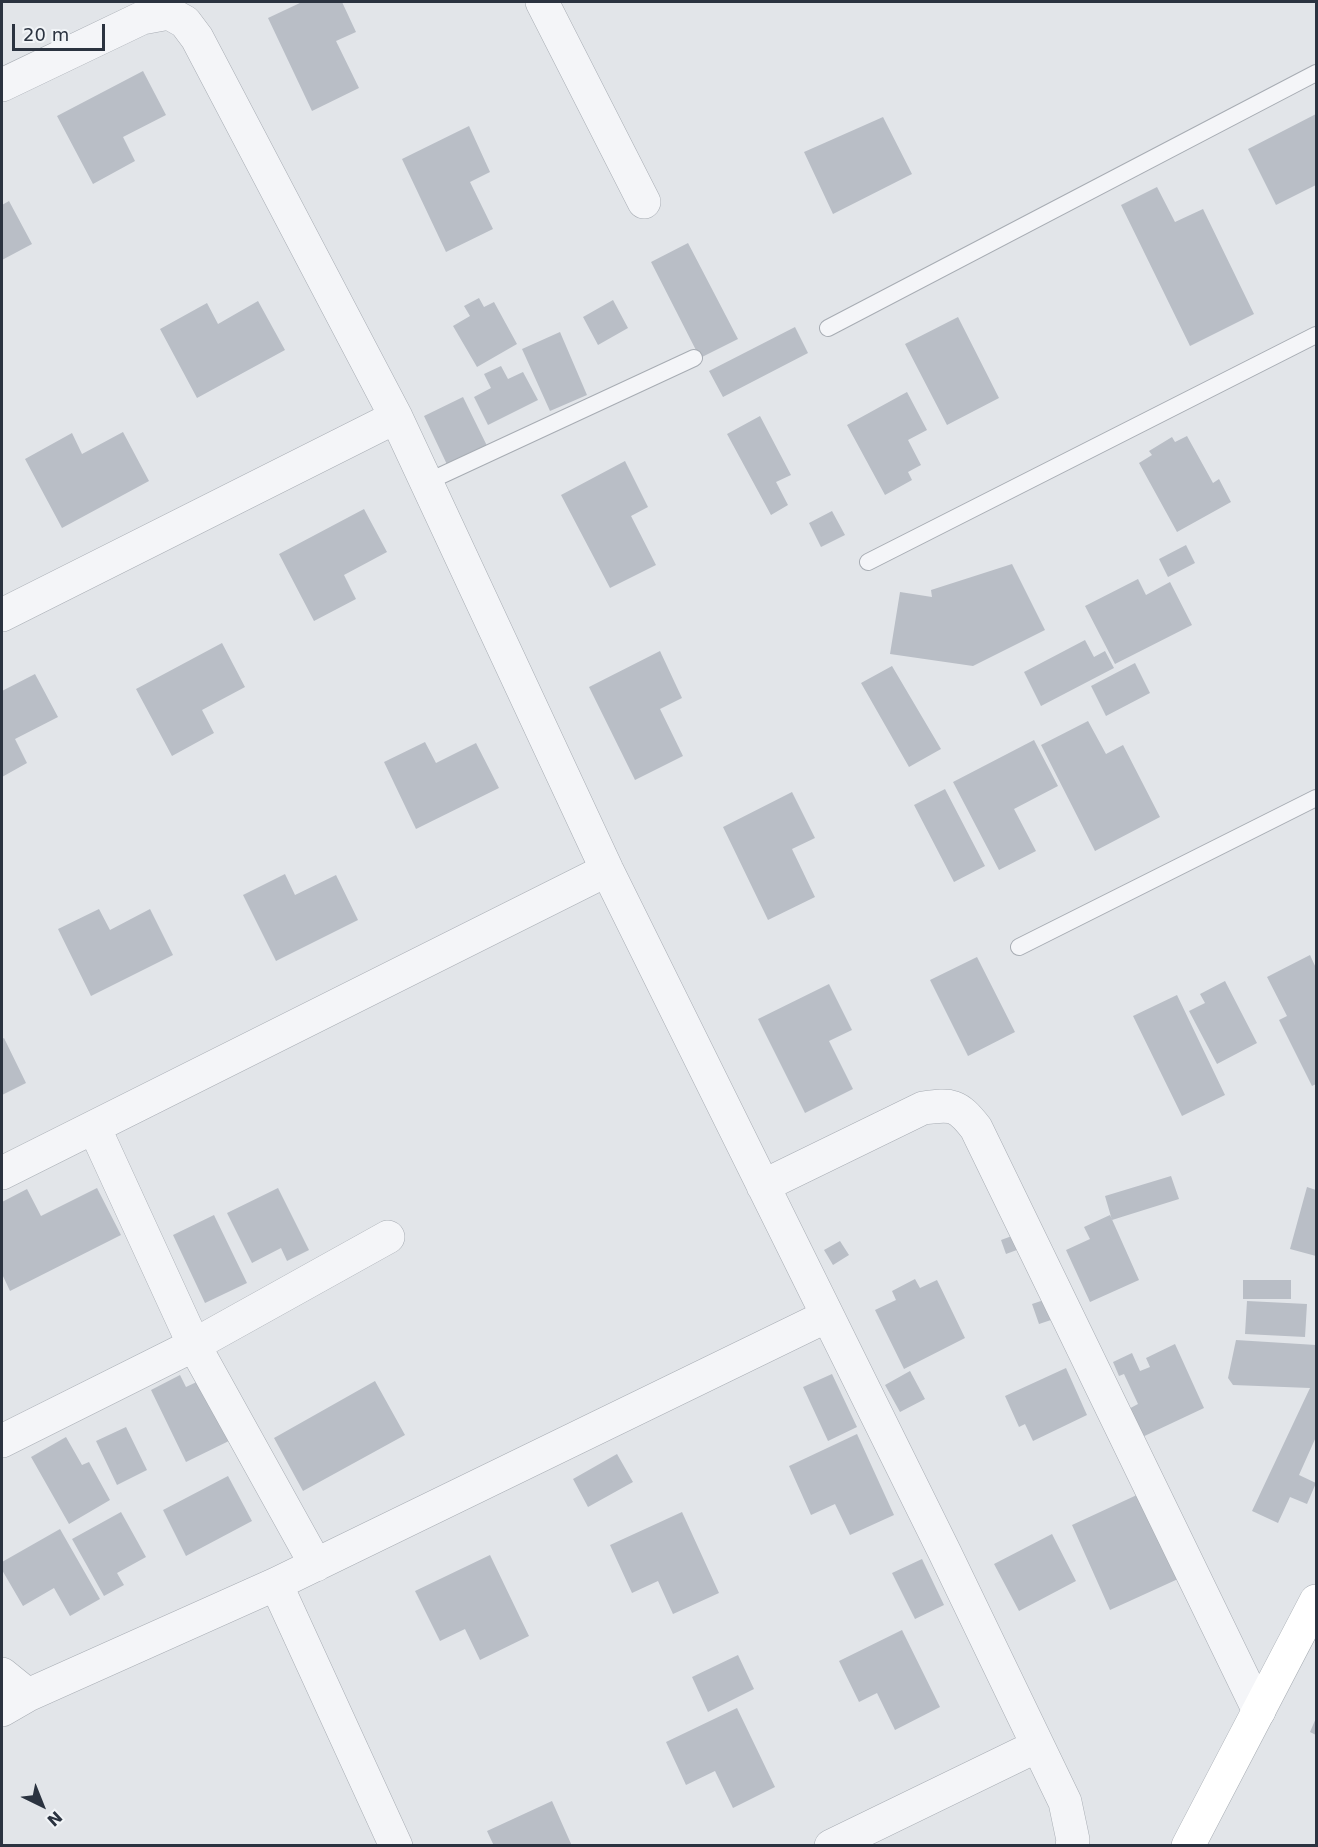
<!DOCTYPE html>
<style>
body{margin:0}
#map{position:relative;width:1318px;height:1847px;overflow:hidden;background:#e2e5e9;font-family:"DejaVu Sans",sans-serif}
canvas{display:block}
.frame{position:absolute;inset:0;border:3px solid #2b3340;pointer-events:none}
.north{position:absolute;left:12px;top:1775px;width:60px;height:60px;-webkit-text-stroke:4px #f1f4f7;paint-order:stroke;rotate:137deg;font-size:16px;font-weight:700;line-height:24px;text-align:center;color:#2b3340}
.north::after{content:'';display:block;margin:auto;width:21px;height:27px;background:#2b3340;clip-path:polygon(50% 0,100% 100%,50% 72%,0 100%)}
.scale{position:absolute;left:12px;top:24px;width:93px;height:27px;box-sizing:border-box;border:3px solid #2b3340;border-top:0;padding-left:8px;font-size:18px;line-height:21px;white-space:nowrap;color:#2b3340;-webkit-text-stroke:4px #f1f4f7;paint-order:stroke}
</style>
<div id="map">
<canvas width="1318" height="1847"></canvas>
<div class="frame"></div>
<div class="north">N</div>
<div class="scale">20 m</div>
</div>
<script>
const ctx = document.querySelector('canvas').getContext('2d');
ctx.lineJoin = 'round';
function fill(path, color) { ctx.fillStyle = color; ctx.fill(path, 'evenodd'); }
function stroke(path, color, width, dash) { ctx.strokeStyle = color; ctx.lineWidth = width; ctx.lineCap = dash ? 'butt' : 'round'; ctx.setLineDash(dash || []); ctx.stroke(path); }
const building = new Path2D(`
 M302 2H342L356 32 336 41 359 88 312 111 268 18Z
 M143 71 166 115 123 137 135 161 93 184 57 116Z
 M1316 114V185L1276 205 1248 149Z
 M883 117 912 174 833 214 804 152Z
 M469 126 490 172 470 182 493 229 446 252 402 159Z
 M1157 187 1175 222 1203 209 1254 314 1190 346 1121 205Z
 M9 201 32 244 2 260V205Z
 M688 243 738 339 700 358 651 262Z
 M479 298 484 307 494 302 517 344 477 367 453 326 470 316 464 306Z
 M613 300 628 328 598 345 583 317Z
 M258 301 285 350 197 398 160 329 207 303 218 324Z
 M958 317 999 398 947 425 905 344Z
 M795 327 808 353 723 397 709 371Z
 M560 332 587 395 550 411 522 349Z
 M501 366 508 379 523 372 538 400 488 425 474 397 491 388 484 374Z
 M907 392 927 430 908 440 921 465 908 472 912 480 885 495 847 425Z
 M463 397 492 456 452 475 424 416Z
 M760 416 791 475 776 482 788 505 771 515 727 434Z
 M123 432 149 481 62 528 25 459 72 433 82 454Z
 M1187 436 1213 483 1219 479 1231 502 1177 532 1139 463 1152 455 1149 451 1172 437 1175 442Z
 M625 461 648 507 631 516 656 565 610 588 561 495Z
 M364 509 387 552 344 575 356 599 314 621 279 554Z
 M832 511 845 535 821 547 809 523Z
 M1186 545 1195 563 1168 577 1159 559Z
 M1012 564 1045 630 973 666 890 654 900 592 932 597 931 590Z
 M1138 579 1146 595 1170 582 1192 625 1115 664 1085 606Z
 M1085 640 1094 657 1105 651 1114 668 1041 706 1024 672Z
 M222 643 245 687 202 710 214 733 172 756 136 689Z
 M660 651 682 698 660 709 683 756 635 780 589 687Z
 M1135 663 1150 693 1106 716 1091 686Z
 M892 666 941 749 909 767 861 683Z
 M35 674 58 717 15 739 27 763 2 777V691Z
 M1088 721 1106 754 1123 745 1160 817 1095 851 1041 745Z
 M1034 740 1058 786 1014 809 1036 851 999 870 953 782Z
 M425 742 436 763 476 743 499 788 416 829 384 762Z
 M945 789 985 866 954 882 914 805Z
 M792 792 815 838 792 849 815 897 768 920 723 827Z
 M285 874 295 895 336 875 358 920 276 961 243 895Z
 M99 909 110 930 150 909 173 955 91 996 58 929Z
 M1310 955 1316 968V1084L1312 1086 1279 1020 1287 1016 1267 977Z
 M977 957 1015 1032 968 1056 930 980Z
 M1225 981 1257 1043 1217 1064 1189 1011 1205 1003 1200 994Z
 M829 984 852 1030 829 1041 853 1089 805 1113 758 1019Z
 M1177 995 1225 1095 1182 1116 1133 1016Z
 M4 1038 26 1083 2 1095V1039Z
 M1171 1176 1179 1199 1112 1220 1105 1196Z
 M1307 1187 1316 1190V1256L1290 1249Z
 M97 1188 121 1235 10 1291 2 1274V1202L27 1189 41 1216Z
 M278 1188 309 1250 287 1261 281 1248 252 1263 227 1213Z
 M214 1215 247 1283 205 1303 173 1235Z
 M1110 1215 1139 1280 1090 1302 1066 1250 1090 1239 1084 1227Z
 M1020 1233 1025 1247 1006 1254 1001 1240Z
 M840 1241 849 1255 833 1265 824 1250Z
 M915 1279 920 1288 937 1280 965 1338 904 1369 875 1310 896 1300 892 1291Z
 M1243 1280H1291V1299H1243Z
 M1053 1297 1060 1317 1039 1324 1032 1304Z
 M1247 1301 1307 1304 1305 1337 1245 1334Z
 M1236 1340 1316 1345V1437L1299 1475 1316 1483 1307 1504 1290 1497 1278 1523 1252 1511 1310 1388 1233 1385 1228 1378Z
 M1175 1344 1204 1408 1136 1440 1123 1412 1138 1404 1124 1374 1119 1376 1113 1362 1132 1353 1140 1371 1150 1367 1146 1358Z
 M1066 1368 1087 1415 1033 1441 1025 1424 1019 1427 1005 1396Z
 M910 1371 925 1399 900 1412 885 1385Z
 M832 1374 857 1427 828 1441 803 1387Z
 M180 1375 186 1387 205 1378 235 1438 186 1462 151 1390Z
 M375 1381 405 1435 303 1491 274 1438Z
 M126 1427 147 1470 117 1485 96 1441Z
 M857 1434 894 1515 850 1535 835 1504 811 1515 789 1466Z
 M66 1437 82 1465 89 1462 110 1500 69 1524 31 1457Z
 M617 1454 633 1482 588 1507 573 1479Z
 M228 1476 252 1521 186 1556 163 1510Z
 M1139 1494 1178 1579 1110 1610 1072 1525Z
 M121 1512 146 1557 117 1573 124 1585 104 1596 72 1539Z
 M682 1512 719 1593 673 1614 658 1581 632 1593 610 1545Z
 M60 1529 100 1599 70 1616 54 1588 23 1606 2 1570V1562Z
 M1052 1534 1076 1581 1019 1611 994 1564Z
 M490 1555 529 1636 480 1660 465 1629 440 1641 415 1591Z
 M922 1559 944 1605 915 1619 892 1573Z
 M902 1630 940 1707 895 1730 877 1693 859 1702 839 1661Z
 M738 1655 754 1689 708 1712 692 1677Z
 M737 1708 775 1787 733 1808 715 1771 686 1785 666 1742Z
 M1316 1718V1735L1310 1732Z
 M552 1801 572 1846H494L487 1831Z`);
const service = new Path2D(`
 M828 328 1316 73
 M427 482 694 358
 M868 562 1316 335
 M1019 947 1316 798`);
const minor = new Path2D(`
 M542 2 644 202
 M2 85 142 18 169 13 185 22 197 38 396 417 607 870 945 1553 1065 1802 1073 1840 1072 1846
 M2 615 396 417
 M94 1127 194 1345 316 1565
 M2 1173 607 870
 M763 1186 923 1108C952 1104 957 1104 976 1128L1259 1711
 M2 1441 194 1345 388 1237
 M276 1584 396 1846
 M2 1674 28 1695
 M2 1710 28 1695 276 1584 827 1316
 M831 1846 1037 1746`);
const secondary = new Path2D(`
 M1188 1846 1316 1601`);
fill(building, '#b9bec6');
stroke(service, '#a7acb3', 18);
stroke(minor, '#a7acb3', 34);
stroke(secondary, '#a7acb3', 34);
stroke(service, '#f4f5f8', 16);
stroke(minor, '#f4f5f8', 33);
stroke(secondary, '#fff', 33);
</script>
